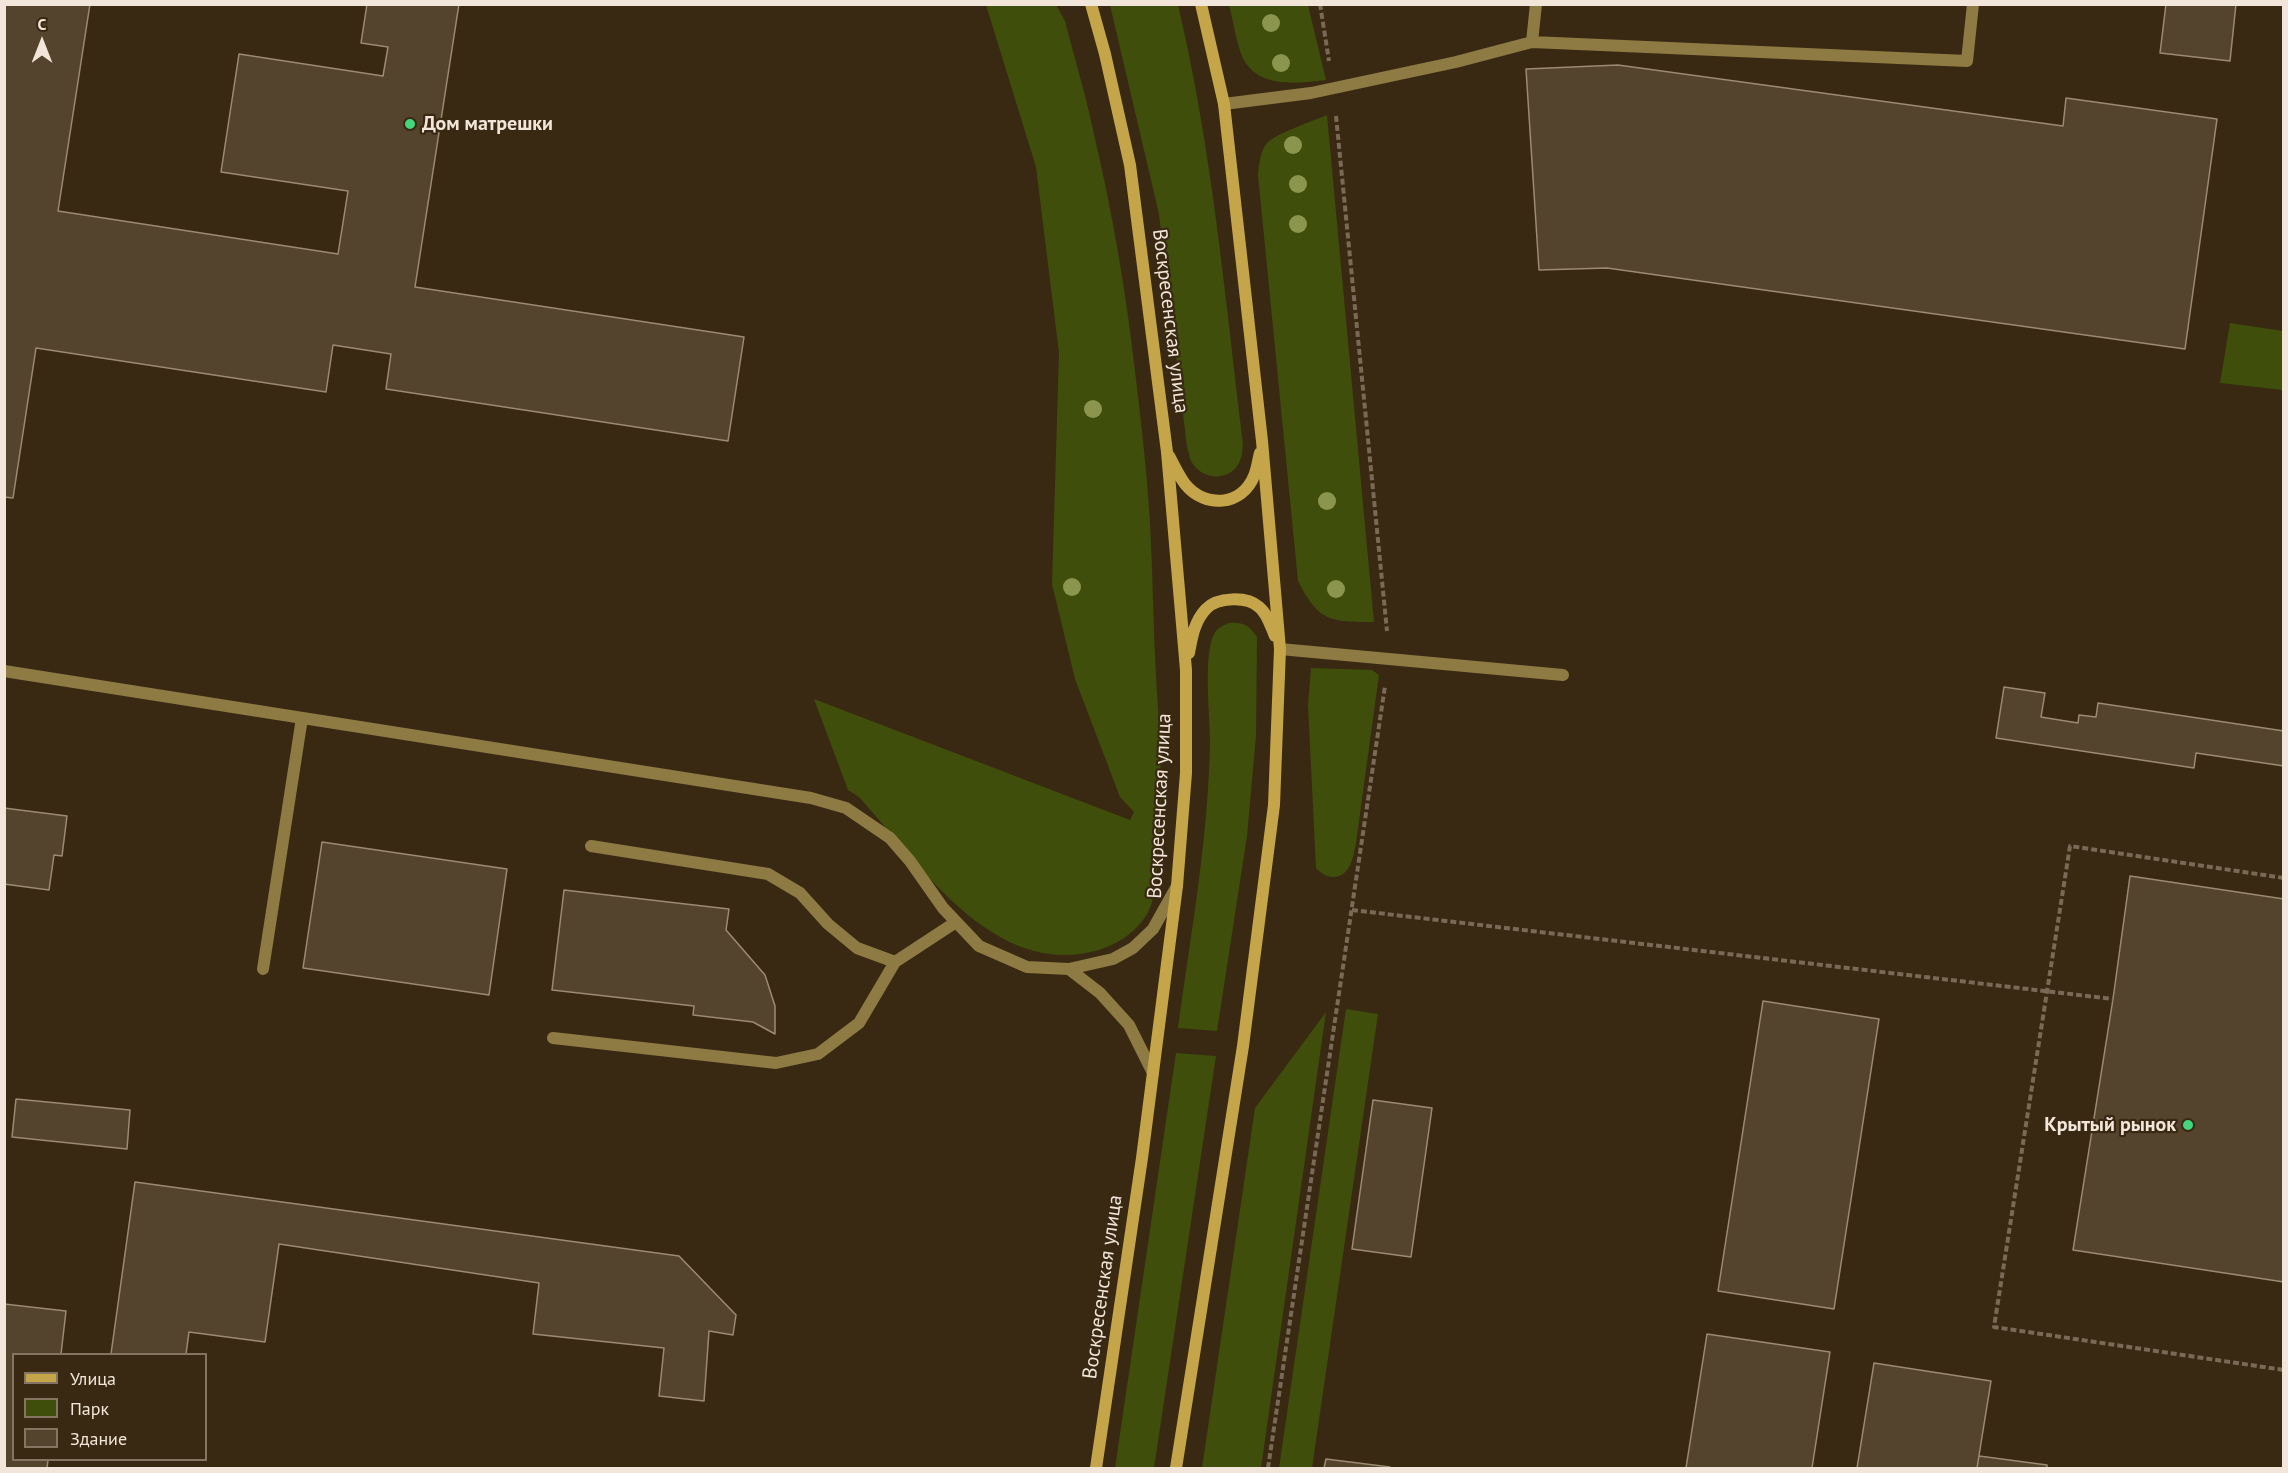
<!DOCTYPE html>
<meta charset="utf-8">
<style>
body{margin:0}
#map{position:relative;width:2288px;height:1473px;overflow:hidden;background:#392913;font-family:"PT Sans",sans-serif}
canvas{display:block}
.frame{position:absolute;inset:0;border:6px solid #f1e6d9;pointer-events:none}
.legend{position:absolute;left:12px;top:1353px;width:195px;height:108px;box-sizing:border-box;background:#392913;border:2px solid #837562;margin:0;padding:8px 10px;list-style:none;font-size:18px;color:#f1e6d9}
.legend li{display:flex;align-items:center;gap:12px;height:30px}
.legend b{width:30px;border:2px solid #837562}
.north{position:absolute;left:12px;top:12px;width:60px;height:60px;-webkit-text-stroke:4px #392913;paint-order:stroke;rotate:0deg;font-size:16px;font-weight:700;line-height:24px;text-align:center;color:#f1e6d9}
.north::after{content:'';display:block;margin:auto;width:21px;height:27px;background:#f1e6d9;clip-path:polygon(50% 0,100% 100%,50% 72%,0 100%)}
</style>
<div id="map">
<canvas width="2288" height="1473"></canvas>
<div class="frame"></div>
<ul class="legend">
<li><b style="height:8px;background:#c5a549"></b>Улица</li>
<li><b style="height:16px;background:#3f4e0a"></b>Парк</li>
<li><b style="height:16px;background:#54432d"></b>Здание</li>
</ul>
<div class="north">С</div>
</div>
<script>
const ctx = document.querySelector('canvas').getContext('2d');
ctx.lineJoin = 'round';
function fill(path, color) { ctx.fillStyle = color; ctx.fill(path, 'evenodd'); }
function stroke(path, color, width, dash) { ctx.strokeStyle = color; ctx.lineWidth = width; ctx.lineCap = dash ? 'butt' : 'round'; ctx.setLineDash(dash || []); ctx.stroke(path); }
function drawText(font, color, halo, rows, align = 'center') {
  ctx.font = font + ' "PT Sans",sans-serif'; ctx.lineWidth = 4.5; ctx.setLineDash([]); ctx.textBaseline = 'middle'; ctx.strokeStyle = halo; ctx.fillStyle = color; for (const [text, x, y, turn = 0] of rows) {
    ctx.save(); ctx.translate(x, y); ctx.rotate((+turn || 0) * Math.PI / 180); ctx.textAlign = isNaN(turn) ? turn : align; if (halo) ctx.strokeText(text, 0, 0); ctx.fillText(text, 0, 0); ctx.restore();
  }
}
const green = new Path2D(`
 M986 5H1056L1065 21C1075 60 1087 99 1095 139 1113 215 1126 293 1135 371 1141 421 1147 472 1150 523 1153 574 1153 625 1156 676 1160 737 1163 798 1158 860 1156 876 1156 895 1149 910 1140 930 1116 946 1095 951 992 978 918 862 859 797L848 790 814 699 1130 820 1134 812 1120 797 1075 679 1052 584 1059 353 1036 167Z
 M1110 5H1178C1212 148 1225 297 1243 444 1242 448 1243 454 1241 458 1234 482 1202 482 1191 461 1189 457 1189 451 1187 447L1159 214Z
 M1229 5H1308L1326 80C1299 83 1260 89 1244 60 1237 47 1233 19 1229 5Z
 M1327 115 1374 622C1330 622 1319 622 1298 581L1258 175C1259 165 1260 151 1267 143 1277 133 1313 121 1327 115Z
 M2230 323 2283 331V390L2220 383Z
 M1229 623C1243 622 1249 625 1257 637L1256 736 1247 836 1217 1031 1178 1028C1191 932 1209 835 1210 738 1210 715 1202 645 1217 630 1219 627 1225 625 1229 623Z
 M1311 668 1372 670 1379 675 1356 843C1353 856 1351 877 1333 877 1326 877 1321 873 1316 868L1308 705Z
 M1346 1009 1378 1014 1312 1468H1279Z
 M1326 1012 1261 1468H1202L1255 1108Z
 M1176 1053 1216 1056 1154 1468H1115Z`);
const building = new Path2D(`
 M4 4H90L58 211 338 254 348 191 221 172 239 54 383 76 388 47 361 43 367 4H459L415 287 744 337 728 441 386 389 391 354 333 345 326 392 36 348 13 498 4 497Z
 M2166 4H2236L2230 61 2160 53Z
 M1618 65 2063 126 2066 98 2217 119 2185 349 1607 268 1539 270 1526 69Z
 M2004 687 2045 693 2041 717 2078 723 2079 715 2096 717 2098 703 2284 731V766L2196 753 2194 768 1996 738Z
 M4 808 67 816 62 856 54 855 49 890 4 884Z
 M322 842 507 869 489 995 303 968Z
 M2130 876 2284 899V1282L2073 1250 2113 999Z
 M564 890 729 909 726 930 765 975 775 1006V1034L753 1022 693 1015 694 1006 552 990Z
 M1763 1001 1879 1019 1834 1309 1718 1291Z
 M16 1099 130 1110 127 1149 12 1137Z
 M1373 1100 1432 1108 1411 1257 1352 1249Z
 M135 1182 679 1256 736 1315 733 1335 709 1331 704 1401 659 1396 664 1348 533 1334 539 1283 279 1244 265 1342 189 1332 186 1354H111Z
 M4 1304 66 1311 61 1354H14V1460H48L47 1468H4Z
 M1707 1334 1830 1352 1812 1468H1686Z
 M1874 1363 1991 1381 1977 1468H1857Z
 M1979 1456 2047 1465V1468H1977Z
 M1326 1459 1390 1467V1468H1324Z`);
const path = new Path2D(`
 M1320 4 1329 61
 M1336 116 1387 631
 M2284 878 2070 846 1994 1327 2284 1370
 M1352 910 2113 999
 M1268 1468 1385 686`);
const service = new Path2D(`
 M1532 42 1967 61 1973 4
 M1224 104 1311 93 1456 62 1532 42 1536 4
 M1280 649 1563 675
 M4 671 811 798 846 808 890 838 910 861 943 908 979 946 1027 967 1069 969 1113 959 1133 948 1153 929 1177 886
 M591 846 768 874 800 893 828 924 857 948 895 962
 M263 969 302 718
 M1069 969 1100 993 1129 1025 1153 1073
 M553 1038 776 1063 818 1054 859 1023 895 962 956 922`);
const secondary = new Path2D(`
 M1091 4 1105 54 1130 165 1167 452 1186 670V773L1177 886 1142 1158 1096 1468
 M1169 456C1174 465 1179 476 1185 484 1205 509 1242 506 1254 476 1257 469 1258 460 1260 453
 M1189 653C1192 637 1194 622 1206 609 1217 597 1247 596 1259 607 1267 613 1271 627 1275 636
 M1176 1468 1243 1046 1274 805 1280 649 1262 441 1224 104 1201 4`);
const trees = [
 [1271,23],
 [1281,63],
 [1293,145],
 [1298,184],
 [1298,224],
 [1093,409],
 [1327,501],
 [1072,587],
 [1336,589]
];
const markers = [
 [410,124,6,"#42d77c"],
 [2188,1125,6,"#42d77c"]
];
const poiNames = [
 ["Дом матрешки",422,124],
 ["Крытый рынок",2176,1125,"right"]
];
const streetNames = [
 ["Воскресенская улица",1170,321,83],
 ["Воскресенская улица",1160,806,-87],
 ["Воскресенская улица",1103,1287,-82]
];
fill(green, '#3f4e0a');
fill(building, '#54432d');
stroke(building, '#9d8a72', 1.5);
stroke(path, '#786a57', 4, [6, 3]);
stroke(service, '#8e7a43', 12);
stroke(secondary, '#c5a549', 12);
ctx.fillStyle = '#8b954e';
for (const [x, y] of trees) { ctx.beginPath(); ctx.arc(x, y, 9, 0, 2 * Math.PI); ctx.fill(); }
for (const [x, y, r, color] of markers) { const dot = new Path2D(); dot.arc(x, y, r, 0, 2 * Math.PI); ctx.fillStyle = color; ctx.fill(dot); stroke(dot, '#392913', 2); }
drawText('bold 20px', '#f1e6d9', '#392913', poiNames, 'left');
drawText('20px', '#f1e6d9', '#392913', streetNames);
</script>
